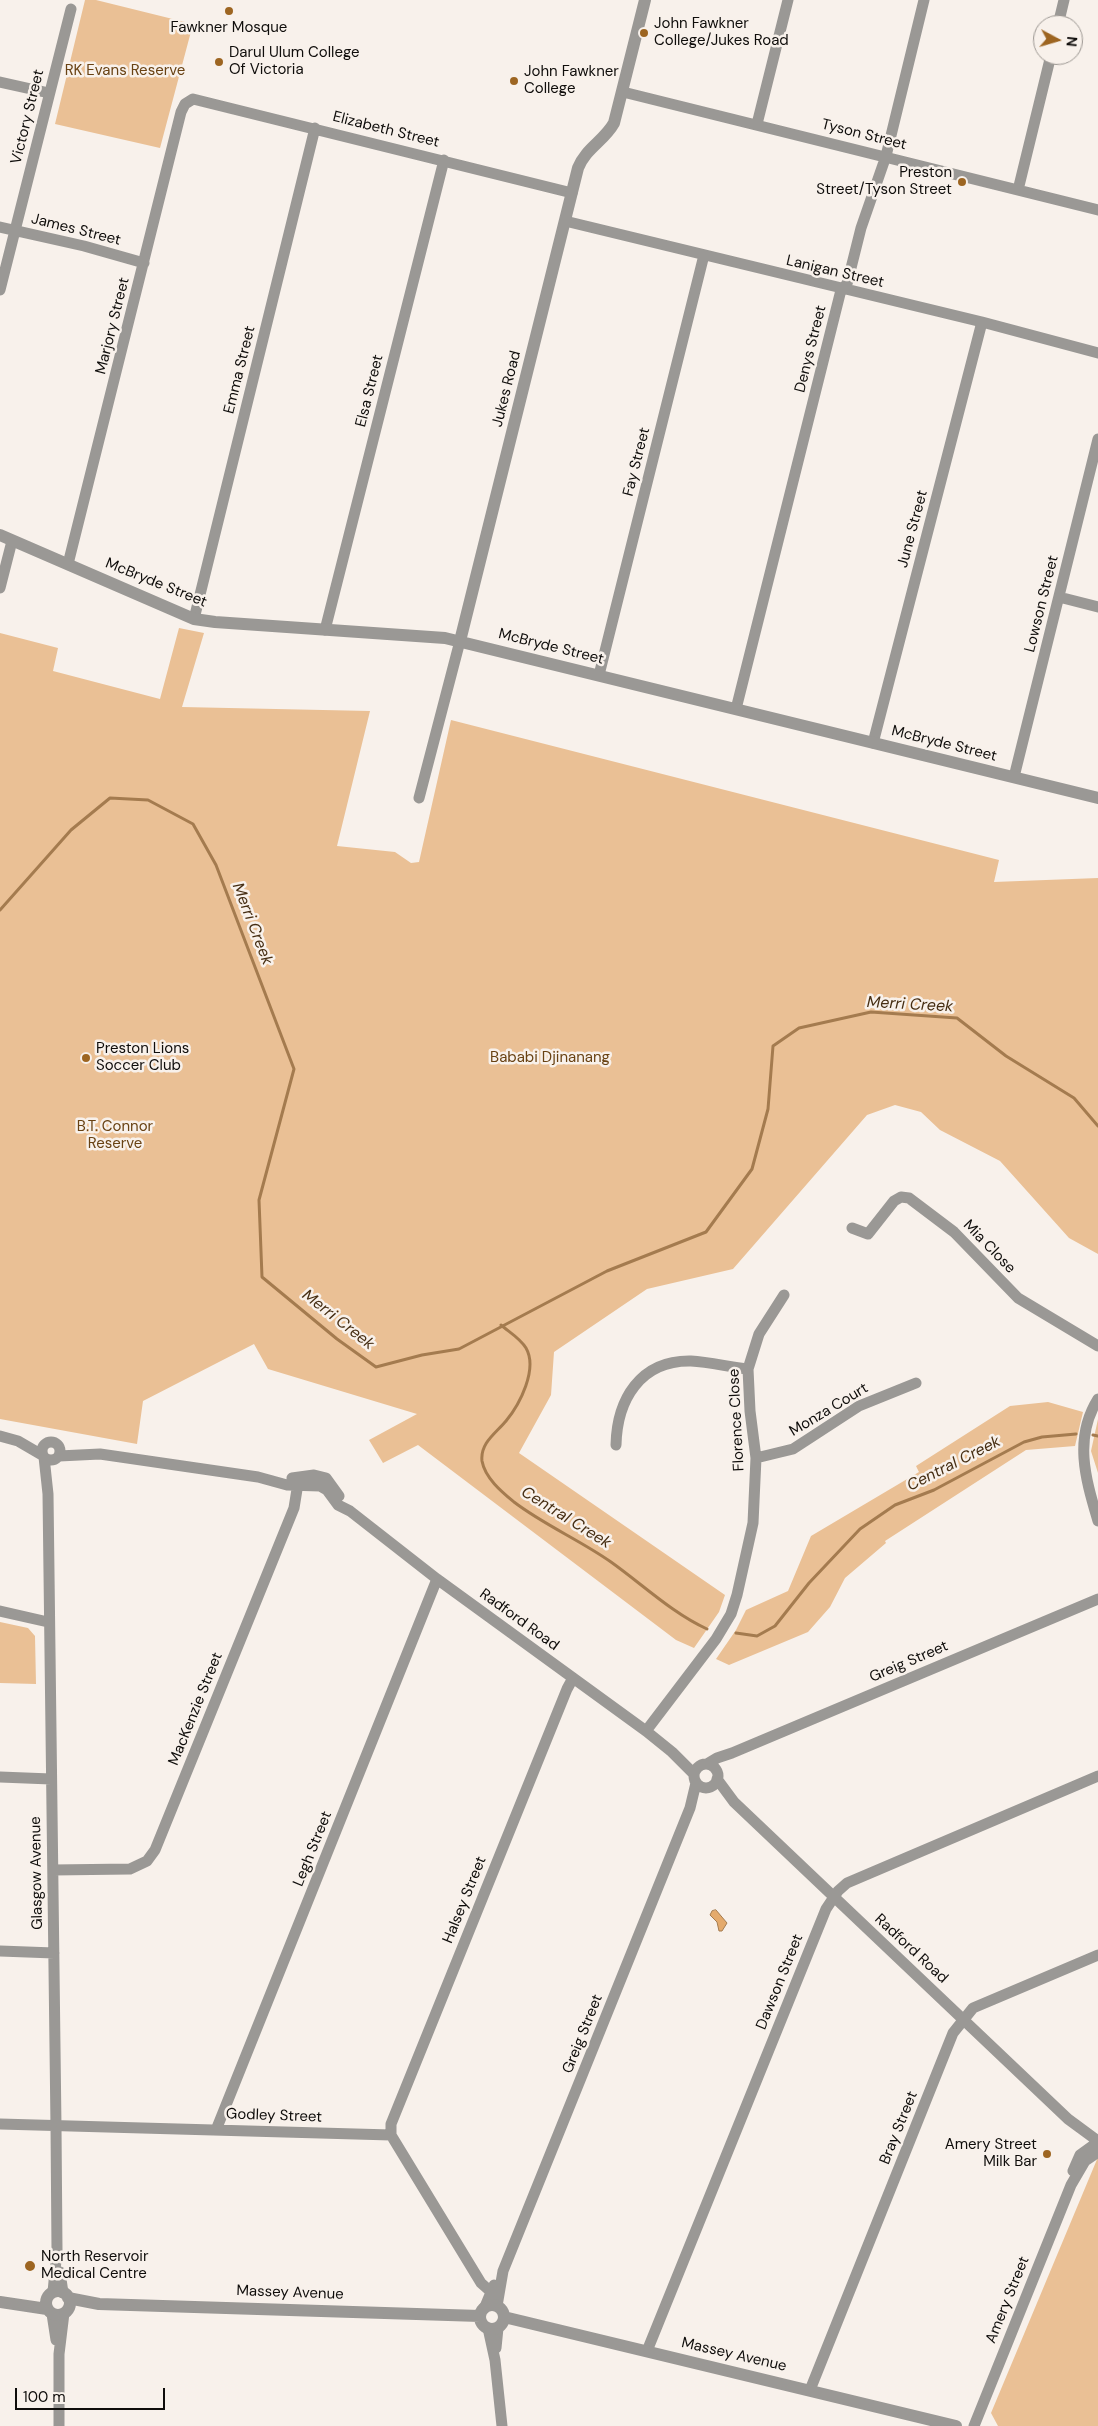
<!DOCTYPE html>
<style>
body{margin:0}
#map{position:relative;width:1098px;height:2426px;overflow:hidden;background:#f8f1eb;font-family:"DM Sans",sans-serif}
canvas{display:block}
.north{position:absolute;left:1033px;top:15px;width:50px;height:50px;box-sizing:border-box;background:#f8f1eb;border:1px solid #9b9691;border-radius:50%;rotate:96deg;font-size:14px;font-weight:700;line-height:20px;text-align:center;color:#0f0d0b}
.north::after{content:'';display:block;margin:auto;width:18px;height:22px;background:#9d6521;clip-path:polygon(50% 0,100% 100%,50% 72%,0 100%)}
.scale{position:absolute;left:15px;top:2388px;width:150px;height:22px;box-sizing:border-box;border:2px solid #0f0d0b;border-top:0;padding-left:6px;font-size:15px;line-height:18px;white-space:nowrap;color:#0f0d0b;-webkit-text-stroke:4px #f8f1eb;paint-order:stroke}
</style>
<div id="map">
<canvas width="1098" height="2426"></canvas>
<div class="north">N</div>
<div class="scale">100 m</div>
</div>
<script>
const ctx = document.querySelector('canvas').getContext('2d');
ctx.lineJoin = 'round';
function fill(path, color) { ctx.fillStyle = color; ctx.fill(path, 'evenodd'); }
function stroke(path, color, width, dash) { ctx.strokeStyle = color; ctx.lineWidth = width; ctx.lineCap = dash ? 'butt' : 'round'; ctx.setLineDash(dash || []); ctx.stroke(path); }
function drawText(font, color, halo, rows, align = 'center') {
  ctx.font = font + ' "DM Sans",sans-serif'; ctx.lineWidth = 5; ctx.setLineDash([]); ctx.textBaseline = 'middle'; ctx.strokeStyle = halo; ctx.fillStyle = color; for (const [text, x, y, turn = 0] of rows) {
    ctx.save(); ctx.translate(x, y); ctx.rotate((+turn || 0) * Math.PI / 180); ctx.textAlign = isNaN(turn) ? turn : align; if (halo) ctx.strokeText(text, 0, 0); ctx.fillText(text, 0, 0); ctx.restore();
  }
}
const green = new Path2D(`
 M85 0H96L193 24 160 148 55 124Z
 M179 628 204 633 182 707 370 711 337 846 395 852 411 863 419 862 451 720 999 860 994 882 1098 878V1254L1069 1238 1000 1161 940 1130 921 1112 895 1105 867 1115 733 1269 647 1289 554 1352 551 1395 519 1453 725 1595 719 1612 694 1648 676 1640 418 1445 383 1463 369 1440 417 1414 268 1369 254 1344 143 1401 137 1444 0 1419V633L58 648 53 671 160 699Z
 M1048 1402 1083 1412 1075 1446 1026 1450 885 1541 886 1543 845 1578 830 1607 808 1632 729 1665 716 1659 736 1630 746 1610 788 1591 811 1536 919 1472 916 1466 1010 1406Z
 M1098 1419V1473L1091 1451Z
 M0 1622 28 1628 35 1636 36 1684 0 1683Z
 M1098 2157V2426H998L991 2413Z`);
const water = new Path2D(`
 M716 1910 727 1923 722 1931H719L717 1922 710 1915 712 1911Z`);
const stream = new Path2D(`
 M0 910 71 830 110 798 148 800 193 824 216 865 294 1069 259 1200 262 1277 337 1339 376 1367 422 1355 459 1349 607 1271 706 1232 752 1169 768 1109 773 1046 799 1028 871 1012 957 1018 1006 1056 1074 1098 1098 1126
 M501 1325C509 1332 520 1338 526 1348 538 1369 520 1404 506 1421 496 1433 480 1443 482 1461 485 1478 502 1492 514 1502 544 1525 580 1540 611 1562 642 1584 672 1613 707 1629
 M1093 1435 1098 1436
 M736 1633 757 1636 775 1626 809 1583 860 1529 895 1505 934 1490 1024 1442 1042 1437 1076 1434`);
const minor = new Path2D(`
 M1058 25 1064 0
 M0 82 49 93
 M623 92 1098 210
 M757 124 788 0
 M1018 190 1051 55
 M565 221 982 322 1098 353
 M0 227 84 246 144 263
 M0 290 71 9
 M68 564 181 112 185 104 193 99 572 193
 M0 588 12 541
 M1059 597 1098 607
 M194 619 315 128
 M325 630 444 160
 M599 675 704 255
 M736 709 841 290 847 284 861 228 886 156 924 0
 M873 743 982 322
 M1014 777 1098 439
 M419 798 460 641
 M852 1228 868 1234 894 1201 901 1197 909 1198 954 1232 1018 1298 1098 1346
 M1098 1399C1073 1439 1086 1480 1098 1521
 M0 1436 18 1441 42 1455
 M42 1451a9 9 0 1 1 18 0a9 9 0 1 1-18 0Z
 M616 1445C617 1400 640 1360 691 1361 710 1362 729 1367 748 1369
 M59 1456 100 1454 258 1477 287 1485 320 1486 327 1490 338 1505 350 1511 437 1579 646 1731 672 1752 694 1774
 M44 1457 48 1494 56 2126 57 2250 53 2292
 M756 1458 793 1449 859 1406 916 1383
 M292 1478 314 1475 326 1478 339 1496
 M0 1611 48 1622
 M646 1731 716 1639 731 1614 737 1595 753 1523 756 1458 750 1411 748 1369 759 1334 784 1295
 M707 1764 717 1758 732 1753 1098 1599
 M694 1776a12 12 0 1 1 24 0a12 12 0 1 1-24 0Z
 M0 1777 51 1779
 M717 1779 734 1802 1068 2119 1098 2141
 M53 1870 130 1869 147 1861 155 1850 294 1508 299 1477
 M0 1951 54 1953
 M0 2124 391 2135 481 2283 490 2291 498 2294
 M216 2130 437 1579
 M391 2135V2124L567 1689 573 1678
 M1073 2171 1080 2155 1098 2142
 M60 2272 63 2293
 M497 2306 503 2271 690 1808 696 1783
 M484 2309 494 2285
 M52 2314 56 2340
 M488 2328 495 2360 502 2426
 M496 2348 498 2328
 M647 2351 826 1909 838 1891 847 1883 1098 1776
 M810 2390 953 2033 973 2008 1098 1955
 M59 2426V2354L64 2313
 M974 2426 1071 2185 1085 2161 1098 2152`);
const tertiary = new Path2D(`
 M0 535 194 619 215 622 445 638 1098 798
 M460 641 578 168C586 148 604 141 614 123L645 0
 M46 2303a12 12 0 1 1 24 0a12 12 0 1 1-24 0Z
 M68 2298 99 2304 480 2316
 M0 2302 47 2309
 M480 2317a12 12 0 1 1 24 0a12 12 0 1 1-24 0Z
 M504 2317 956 2426`);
const markers = [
 [229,11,5,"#9d6521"],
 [644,33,5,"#9d6521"],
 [219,62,5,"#9d6521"],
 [514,81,5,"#9d6521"],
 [962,182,5,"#9d6521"],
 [86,1058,5,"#9d6521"],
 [1047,2154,5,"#9d6521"],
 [30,2266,6,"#9d6521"]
];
const poiNames = [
 ["John Fawkner",654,24],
 ["College/Jukes Road",654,41],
 ["Fawkner Mosque",229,28,"center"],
 ["Darul Ulum College",229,53],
 ["Of Victoria",229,70],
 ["John Fawkner",524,72],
 ["College",524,89],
 ["Preston",952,173,"right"],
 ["Street/Tyson Street",952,190,"right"],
 ["Preston Lions",96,1049],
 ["Soccer Club",96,1066],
 ["Amery Street",1037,2145,"right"],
 ["Milk Bar",1037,2162,"right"],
 ["North Reservoir",41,2257],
 ["Medical Centre",41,2274]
];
const parkNames = [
 ["RK Evans Reserve",125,71],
 ["Bababi Djinanang",550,1058],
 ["B.T. Connor",115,1127],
 ["Reserve",115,1144]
];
const streetNames = [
 ["Victory Street",28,117,-76],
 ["Elizabeth Street",386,130,14],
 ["Tyson Street",864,135,14],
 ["James Street",76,230,14],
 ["Lanigan Street",835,272,13],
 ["Marjory Street",113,326,-76],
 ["Denys Street",811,349,-76],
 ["Emma Street",240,370,-76],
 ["Jukes Road",507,389,-76],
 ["Elsa Street",370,391,-76],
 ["Fay Street",637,462,-76],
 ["June Street",913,529,-75],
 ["McBryde Street",156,583,22],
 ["Lowson Street",1042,604,-76],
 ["McBryde Street",551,647,14],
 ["McBryde Street",944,744,14],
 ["Mia Close",989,1247,46],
 ["Monza Court",829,1410,-31],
 ["Florence Close",737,1420,-93],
 ["Radford Road",519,1620,36],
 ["Greig Street",909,1662,-23],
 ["MacKenzie Street",196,1709,-68],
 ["Legh Street",313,1849,-68],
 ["Glasgow Avenue",37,1873,-91],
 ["Halsey Street",465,1900,-68],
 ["Radford Road",911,1949,43],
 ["Dawson Street",780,1982,-68],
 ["Greig Street",583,2034,-68],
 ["Godley Street",274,2116,2],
 ["Bray Street",899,2128,-68],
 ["Massey Avenue",290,2293,2],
 ["Amery Street",1008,2300,-68],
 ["Massey Avenue",734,2355,13]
];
const waterNames = [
 ["Merri Creek",252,924,69],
 ["Merri Creek",910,1005,3],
 ["Merri Creek",338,1320,38],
 ["Central Creek",954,1464,-27],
 ["Central Creek",566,1518,32]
];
fill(green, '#eac095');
fill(water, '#e4aa6c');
stroke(water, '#a47b4f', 1);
stroke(stream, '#a47b4f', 3);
stroke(minor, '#9a9895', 11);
stroke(tertiary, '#9a9895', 12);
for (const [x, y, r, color] of markers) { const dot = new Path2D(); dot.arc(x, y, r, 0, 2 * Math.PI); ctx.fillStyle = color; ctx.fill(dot); stroke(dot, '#f8f1eb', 2); }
drawText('15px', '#0f0d0b', '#f8f1eb', poiNames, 'left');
drawText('15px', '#694213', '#f8f1eb', parkNames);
drawText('15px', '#0f0d0b', '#f8f1eb', streetNames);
drawText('italic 16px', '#462e13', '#f8f1eb', waterNames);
</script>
